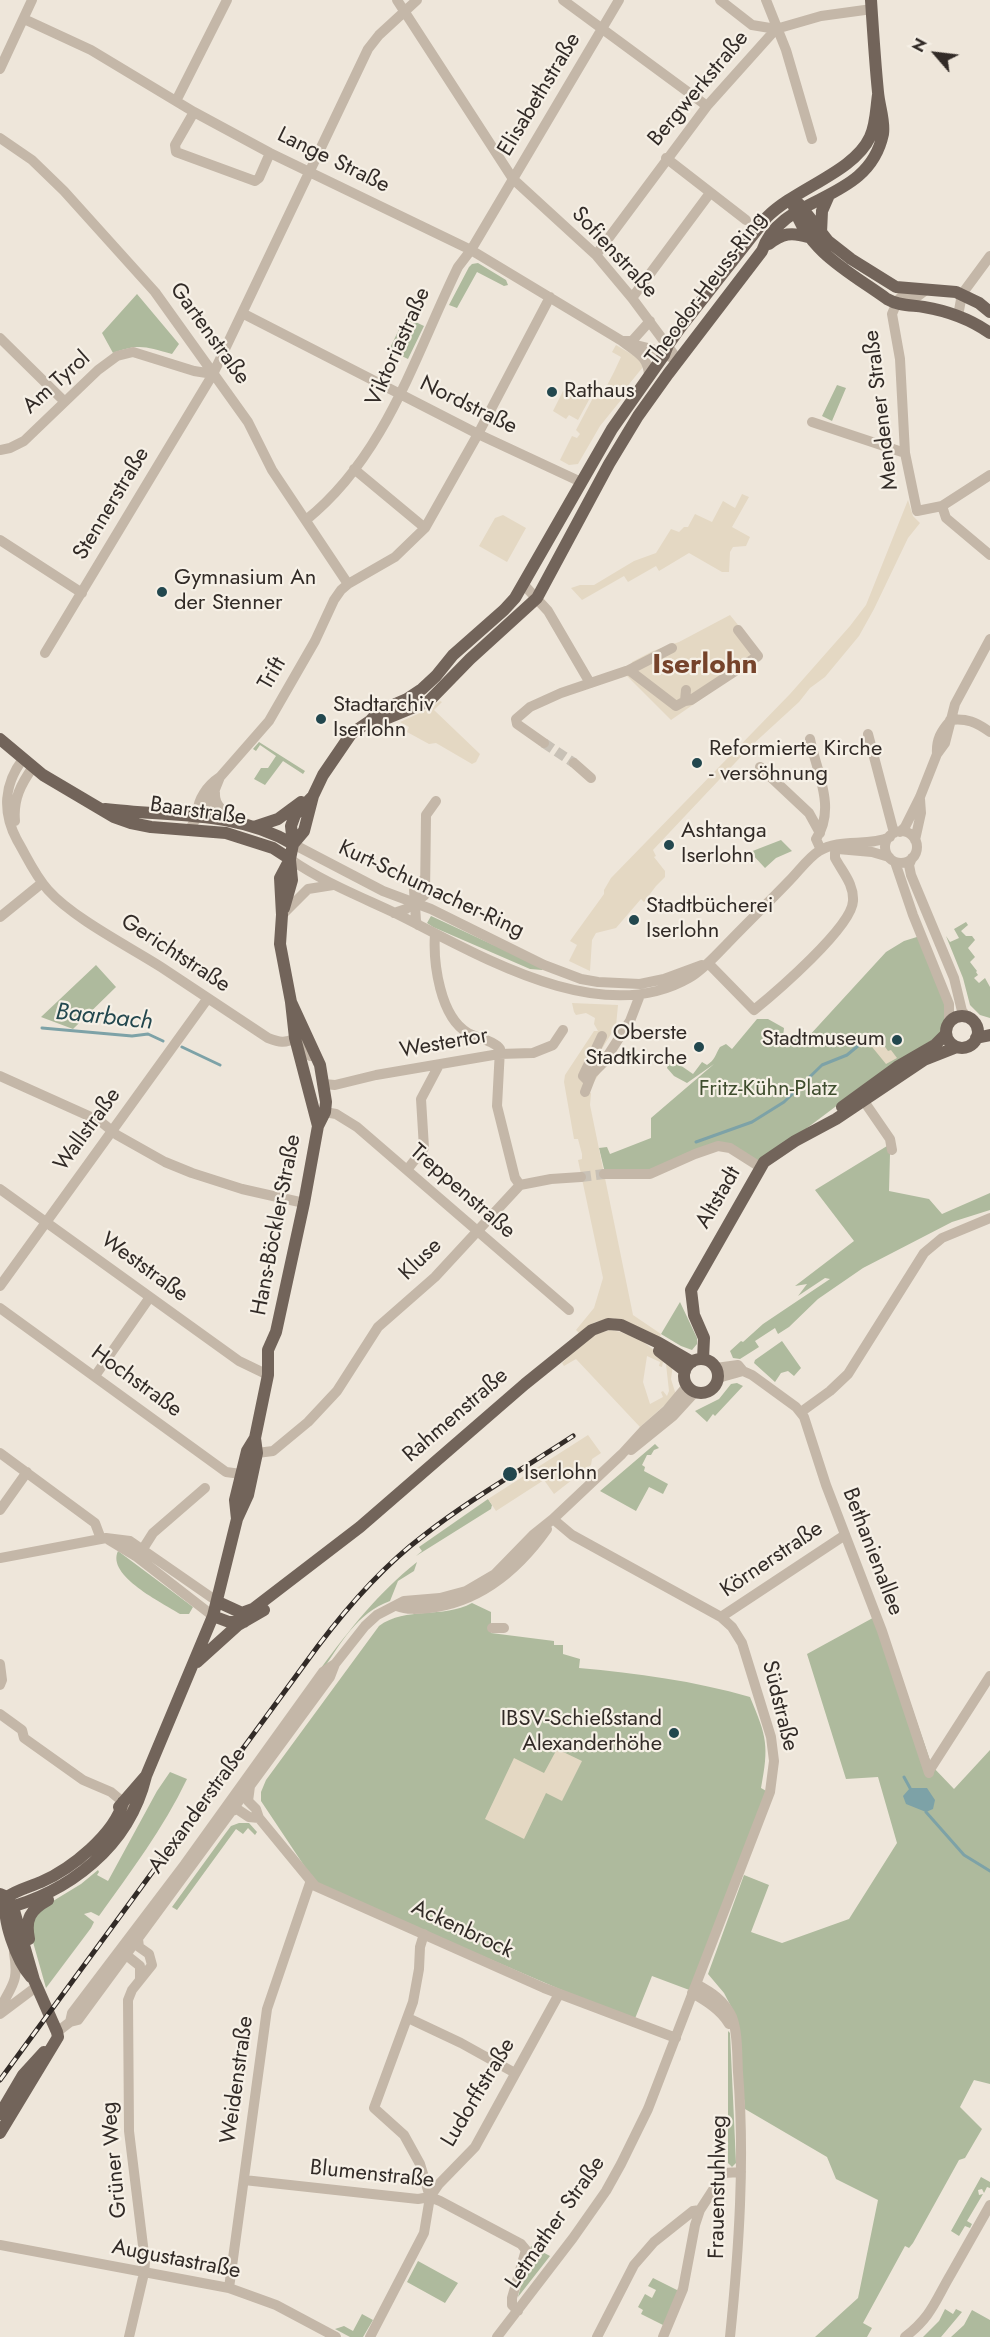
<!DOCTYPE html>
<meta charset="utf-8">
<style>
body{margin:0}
#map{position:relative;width:990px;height:2337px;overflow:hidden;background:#eee6da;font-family:Jost,sans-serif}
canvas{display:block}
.north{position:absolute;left:906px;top:24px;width:60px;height:60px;-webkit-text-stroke:4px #f6f0e6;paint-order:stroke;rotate:298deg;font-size:16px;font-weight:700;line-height:24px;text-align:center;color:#322b27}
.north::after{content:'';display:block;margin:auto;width:21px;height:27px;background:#322b27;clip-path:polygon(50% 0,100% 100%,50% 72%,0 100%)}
</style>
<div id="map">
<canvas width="990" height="2337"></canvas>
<div class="north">N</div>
</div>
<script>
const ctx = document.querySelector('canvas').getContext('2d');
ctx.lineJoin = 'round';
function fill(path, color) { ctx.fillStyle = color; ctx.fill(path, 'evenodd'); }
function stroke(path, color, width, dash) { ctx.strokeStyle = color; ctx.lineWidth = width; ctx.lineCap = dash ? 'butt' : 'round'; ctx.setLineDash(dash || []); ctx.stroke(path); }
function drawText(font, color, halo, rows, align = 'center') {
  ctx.font = font + ' Jost,sans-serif'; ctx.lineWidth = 4.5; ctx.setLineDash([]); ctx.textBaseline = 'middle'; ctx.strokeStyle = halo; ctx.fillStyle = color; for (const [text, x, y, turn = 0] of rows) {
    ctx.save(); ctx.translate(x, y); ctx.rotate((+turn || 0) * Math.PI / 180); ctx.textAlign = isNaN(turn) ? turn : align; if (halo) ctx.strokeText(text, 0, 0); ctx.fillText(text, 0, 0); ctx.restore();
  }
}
const green = new Path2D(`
 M478 263 506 280 508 285 504 286 477 272 457 308 449 305 469 267 472 264Z
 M137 294 179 344 172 354C146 347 140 343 113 353L102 333Z
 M405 317 424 326 408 359 389 350Z
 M837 385 846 388 832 421 822 416Z
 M259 742 305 771 303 774 283 761 265 785 254 779 261 768H268L276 756 260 745 256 751 253 749Z
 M781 840 792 851 776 858 765 868 750 852Z
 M431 916 543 968 542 970 530 969 433 927 427 923Z
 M966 922 968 925 961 931 966 936H972L975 940 968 948 975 957 970 962 977 971 976 972 978 975 974 978 979 983 985 978 990 987V1018L980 1015 970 1005 963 978 946 936 950 942 959 938 954 929Z
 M920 936 949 1014 945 1028 934 1039 891 1065 759 1164 731 1146 650 1173H605L599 1148 607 1147 610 1154 651 1138V1118L714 1064 687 1083 674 1076 667 1068 670 1058 693 1074 702 1062 707 1065C715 1060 715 1055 720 1047L726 1044 732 1049 757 1019H768L784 1028 783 1037H808L886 952 904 941Z
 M96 965 116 987 73 1029 41 1017Z
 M887 1146 890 1154 889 1191 929 1199 942 1214 990 1193V1210L952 1222 863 1268 818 1299 789 1327 778 1334 775 1328 755 1341 759 1347 740 1359 733 1358 730 1351 741 1341 743 1342 763 1324 830 1279 825 1278 798 1296 807 1284 795 1286 854 1241 815 1190Z
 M680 1302 697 1338V1344L692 1350 681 1346 661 1334Z
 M782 1341 801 1368 794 1376 788 1371 781 1373 775 1382 754 1363 755 1360Z
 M737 1383 743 1386 715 1416 713 1414 707 1422 695 1411 719 1399 731 1384Z
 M655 1444 659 1448 654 1450 651 1455H647L642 1465 645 1467 644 1471 668 1484 663 1494 649 1487 636 1511 600 1491Z
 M488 1499 492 1505 491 1509 416 1556 422 1551 419 1547Z
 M118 1551 193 1607 189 1614H180C163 1603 106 1576 118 1551Z
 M417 1562 414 1571 398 1581 390 1601C357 1613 341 1643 322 1671L321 1668C351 1628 377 1594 417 1562Z
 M472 1603 491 1612V1633L554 1641V1645H563V1654L580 1659 579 1668C637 1673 694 1681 750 1697 767 1737 769 1746 761 1788L768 1792 692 1991 652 1976 634 2021 317 1885 261 1801V1792L266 1780 379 1626C406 1606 443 1619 472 1603Z
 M880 1614 932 1766 954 1789 990 1750V2084L974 2080 960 2107 982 2129 965 2158 959 2160 913 2243 909 2248 905 2246 863 2323 872 2328 867 2337H815L858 2298 878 2200 836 2179 827 2157 745 2109 736 2016 724 1993 708 1974 744 1875 769 1885 751 1932 782 1943 849 1919 897 1843 878 1777 846 1779 807 1654Z
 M170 1772 187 1779C163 1829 131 1871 99 1916L91 1912 84 1914 94 1922 91 1928 46 1988 31 1935 35 1912 81 1884 98 1870 99 1872 97 1875 108 1881 157 1791Z
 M239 1823H249L257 1832 255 1835 248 1828 243 1834 236 1829 177 1910 172 1907 225 1834 231 1826Z
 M728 2031 730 2033 736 2163 732 2167 728 2163Z
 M981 2177 990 2182V2188L987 2187 984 2193 982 2189 978 2190 979 2195 983 2194 967 2221 972 2224 970 2228 965 2226 959 2236 951 2231Z
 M531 2246 550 2256 518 2297Z
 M418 2261 458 2283 445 2303 407 2282Z
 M653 2278 679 2291 665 2326 641 2314 643 2310 638 2307 645 2294 652 2298 656 2290 648 2286Z
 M945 2309 953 2314 956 2309 962 2312 941 2337H923L939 2321Z
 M972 2310 990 2320V2337H951L964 2325Z
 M362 2314 373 2320 363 2337H350L335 2329 344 2326 353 2331Z`);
const plaza = new Path2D(`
 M616 345 638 358 643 367 621 394V400L600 426 578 464 569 465 560 460 572 436 577 438 580 434 576 430 594 396 600 399 614 372 621 357 612 352Z
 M573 389 590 398 578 420 569 415 566 419 553 411 563 391 570 394Z
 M742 494 749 497 732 527 750 537 746 546 733 547 730 552 729 572H722L689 553 659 571 656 566 628 582 624 576 582 600 571 588 580 585H594L634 561 656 553 671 529 679 532 684 527H688L695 514 712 522 723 501 735 508Z
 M908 500 913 516 920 523 908 538 874 609 859 636 825 677 810 688 799 702 751 746 653 850 656 856 654 857 665 871V877L656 886 644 902 641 899 616 928 596 933 592 940 590 971 569 961 577 945 570 941 604 894V890L611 878 790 694 850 626 866 605Z
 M503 515 526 528 507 562 479 546 495 518Z
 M730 615 763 656 671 720 627 676 632 662 653 651 679 642Z
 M440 701 442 702 434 710 480 754 476 762 472 764 436 743 429 744 407 732 409 727 400 722 431 708Z
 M572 1003 618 1005 616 1026 595 1060 603 1068 588 1091 591 1093 590 1105 633 1315 661 1334 660 1338 613 1318 595 1322 579 1333 576 1330 594 1308 603 1278 578 1160 582 1159V1154L578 1139H574L564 1082 565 1075 594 1031H598L594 1024 595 1018 586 1013 576 1015 574 1012Z
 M879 1033 885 1041 883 1044 888 1051 891 1050 897 1058 886 1064 868 1042Z
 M610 1330 621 1332 641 1340 673 1365 671 1379 676 1395 640 1427 576 1359 564 1366 562 1363 590 1336ZM647 1356 660 1362 659 1366 662 1367 663 1362 666 1364 669 1391 667 1396 663 1391 661 1392 663 1397 650 1404 643 1382Z
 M588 1435 601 1453 592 1459 591 1465 554 1494 544 1480 496 1511 488 1499Z
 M557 1749 582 1761 562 1801 546 1793 524 1839 485 1819 514 1758 544 1773Z`);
const water = new Path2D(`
 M910 1788H927L935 1800 933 1809 926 1812 906 1804 903 1796Z`);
const stream = new Path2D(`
 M42 1028 132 1036 148 1034 163 1041
 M182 1047 220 1065
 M696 1142 752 1122 784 1102 822 1065 847 1055 870 1036
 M904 1777 910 1788
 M926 1812 964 1855 990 1871`);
const minorTunnel = new Path2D(`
 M544 743 574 763
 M581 1177 604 1174`);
const minor = new Path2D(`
 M397 0 513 179 596 255 632 298 678 360
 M563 0 707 106
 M720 0 752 25 776 29
 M766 0 786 50 812 139
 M24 19 91 50 194 112 270 153 471 250 622 341C636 352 648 356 649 375
 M0 69 32 0
 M176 101 227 0
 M194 112 175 145 176 152 255 181 259 178 270 153
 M0 138 32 160 64 191 155 292 248 422 272 470 348 584
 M666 158 746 220
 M596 255 707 106 776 29 821 16 872 9
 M926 290 918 296H902L898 300 892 314 900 359 905 453 917 511 942 506 990 475
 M632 298 710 193
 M242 313 478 434 581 482
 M958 316 962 294 990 256
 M0 338 64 401
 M622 341H632L650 321
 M628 343 652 349 670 357
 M812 422 905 453
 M0 450 10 448 24 441 98 370 117 356 133 352 194 371 213 374
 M354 469 425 528
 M942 506 946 518 990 555
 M306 520C386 456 415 355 458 267L471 250 619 0
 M0 540 82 593
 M524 585 548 611 590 683
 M45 653 213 374 368 49 379 35 417 0
 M629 670 676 706 685 701 686 690
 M685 701 691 700 758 656 738 630
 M950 720C967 718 976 722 990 732
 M868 734 894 833
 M810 739C816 771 837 808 816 839L821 850
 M544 743 517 724 516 719 530 707 561 693 629 670 672 648
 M937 754C936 740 941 731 950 721
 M23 759C4 784 2 812 17 840 27 857 34 874 48 890 73 918 128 946 161 967 197 991 232 1014 268 1038 279 1042 285 1044 295 1038L303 1043 310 1056
 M574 763 591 778
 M760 767 809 813 820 833
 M215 793C214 808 228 814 240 822
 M198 815C196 800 208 785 220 777L269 721 315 641 334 600 341 590 348 584 395 557 425 528 478 434 550 297
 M15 821C13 799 21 784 33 767
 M190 829 198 815 208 807 220 777
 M885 847a16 16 0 1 1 32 0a16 16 0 1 1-32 0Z
 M900 832 905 827 920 797 937 754 945 743 955 704 990 639
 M915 840 921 813 920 799
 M293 844 383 891 431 909 544 965 581 979 598 982 640 984 664 979 702 965
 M838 849 872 852 889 857
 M912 858 909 865 911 875 954 978 962 1011 967 1017
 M290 859C323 882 359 896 395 913 476 953 599 1030 689 978 703 970 715 956 726 945 747 923 769 902 790 880 799 871 808 858 819 851 840 838 868 847 890 837
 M895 862 913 915 949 1004V1022
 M284 913 308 889 333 885
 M394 913 406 909 425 895 426 815 436 801
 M0 917 42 883
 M418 925 416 921 414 890 425 878
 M435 934C433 963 440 1017 468 1033 477 1038 495 1041 500 1049L497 1106 515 1178 520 1185
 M708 963 754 1010C775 993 852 927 853 901 854 884 843 873 835 858V853L837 849
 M0 1076 100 1121 117 1135 165 1162 192 1173 242 1189 304 1203
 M587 1080 583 1076 602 1036
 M323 1084 335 1085 376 1075 499 1054 533 1053 553 1045 563 1030
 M585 1092 592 1074 603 1063 630 1021 640 995
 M859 1094 890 1139 892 1150
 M325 1112 336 1114 357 1127 569 1310
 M407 1170 424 1148 421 1099 439 1065
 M604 1174H650L695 1154 718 1146 730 1148 760 1167
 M520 1185 551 1179 581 1177
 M0 1189 239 1361 268 1375
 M0 1286 208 998
 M0 1308 226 1472 241 1474 247 1478
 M716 1368 738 1365 743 1371 752 1375 796 1407 804 1417 826 1485 882 1631 929 1773
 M95 1376 150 1297
 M718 1378 743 1371
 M801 1412 830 1391 848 1374 924 1253 942 1238 990 1218
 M631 1450 673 1416 695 1392
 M0 1453 95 1523 101 1539
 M257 1453 273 1451 308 1422 337 1391 378 1327 435 1277 520 1185
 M0 1510 27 1472
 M109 1540 137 1557 213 1616
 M139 1555 153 1533 205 1488
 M0 1558 106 1538 130 1541 218 1602
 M397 1606C407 1610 418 1609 429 1608 480 1602 518 1570 547 1529
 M721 1617 845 1535
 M492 1628H504
 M0 1664 2 1680 0 1685
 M0 1714 22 1730 24 1738 83 1780 111 1792 123 1802 126 1809
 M929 1771 990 1676
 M250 1786 248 1801 256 1809 259 1818 315 1886 544 1988 676 2038
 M232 1811 237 1809 249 1817 259 1818
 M424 1934 420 1947 419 1969 413 2002 374 2108 404 2135 420 2164 430 2197
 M125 1949V1954L140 1966V1980
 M696 1984C711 1992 724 2000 732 2017 738 2033 737 2055 738 2072 745 2160 739 2249 730 2337
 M692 1993C706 2001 721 2010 729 2024
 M0 2009C12 1984 19 1983 14 1953
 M0 2014 36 1987
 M408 2018 461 2043 515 2073
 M70 2022 72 2013 185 1864 323 1672 335 1664 365 1626 377 1615 404 1601 440 1598 466 1591 495 1574 533 1535 553 1519 622 1454 643 1431 667 1410 687 1386
 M57 2032 70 2022 78 2020 330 1677 335 1664
 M244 2180 418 2199 430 2197 440 2201 521 2244 526 2250 512 2298V2305L518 2311
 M0 2245 229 2288 276 2305 336 2337
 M229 2288 267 2009 310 1883
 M129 2337 144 2273 145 2262 129 2131 128 2000 132 1990 152 1965 149 1954 139 1947 138 1939
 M370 2337 424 2233 430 2197 439 2184 475 2147 559 1994
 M497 2337 573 2238 606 2191 621 2164 648 2109 770 1792 774 1761 771 1737 742 1643 732 1627 721 1617 572 1535 553 1519
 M597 2337 634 2265 654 2242 693 2211 700 2210
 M663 2337 683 2289 695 2225 700 2210 724 2173 741 2172
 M905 2337C932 2316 935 2301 951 2274 964 2251 977 2228 990 2205`);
const major = new Path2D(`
 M799 204 828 241 851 259 896 287 956 292 979 303 990 312
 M794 207C808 252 851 273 887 299 899 306 911 305 924 307 948 311 970 319 990 333
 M821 233 822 211 829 195
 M769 244C782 233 792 232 808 237
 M370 721 383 720 429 701 470 659 537 598 609 464 638 416 668 374 762 251C781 193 868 205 883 134 885 120 879 106 878 92 875 62 873 31 871 0
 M0 739 43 775 114 817 131 823 151 827 226 833 273 848 290 859
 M312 797 295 815 291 826 293 844 290 859 280 878 282 915 280 944 291 1002 295 1038 318 1126
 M105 809C170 817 235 810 293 844
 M254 827 278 819 301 802
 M293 844 304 831 313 796 323 775 351 734 370 721 379 711 407 699 422 689 436 676 453 655 504 610 515 598 612 429 664 355 668 345 680 328 767 217C796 188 854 172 870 137 876 125 876 108 878 95
 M284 908 292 880 290 860
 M946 1032a16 16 0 1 1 32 0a16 16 0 1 1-32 0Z
 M976 1038 990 1035
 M842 1107 897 1067 935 1045 946 1034
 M659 1351 685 1371
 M703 1359 704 1338 694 1315 691 1290 764 1162 795 1141 836 1119 924 1060 957 1047
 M684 1376a17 17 0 1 1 34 0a17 17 0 1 1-34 0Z
 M237 1519 235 1500 247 1451 255 1438 268 1375V1350L276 1332 304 1203 318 1126 325 1112 326 1102 320 1065 291 1002
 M218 1602 242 1613 253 1609 360 1527 525 1384 592 1330 608 1324 621 1325 659 1343 692 1362
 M213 1616 229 1622H244
 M197 1662 238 1625 264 1610
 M119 1807 145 1777
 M0 1894 7 1897 13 1907 34 1980 57 2032 58 2037 0 2133
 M0 1910C69 1893 129 1847 146 1776L213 1616 237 1519 248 1495 257 1453 255 1438
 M29 1939C25 1919 30 1910 48 1900
 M31 1977C17 1961 0 1917 7 1897 17 1890 29 1887 41 1882 71 1869 115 1834 123 1802
 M0 2114 23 2075 44 2052`);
const rail = new Path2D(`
 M0 2080 318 1646C349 1605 382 1567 423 1536 470 1499 523 1469 573 1436`);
const markers = [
 [552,392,6,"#22474e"],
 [162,592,6,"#22474e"],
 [321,719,6,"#22474e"],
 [697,763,6,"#22474e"],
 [669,845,6,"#22474e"],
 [634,920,6,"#22474e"],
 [897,1040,6,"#22474e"],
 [699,1047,6,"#22474e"],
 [510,1474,8,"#22474e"],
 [674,1733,6,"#22474e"]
];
const streetNames = [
 ["Bergwerkstraße",699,89,-50],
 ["Elisabethstraße",540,95,-59],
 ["Lange Straße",333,161,26],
 ["Sofienstraße",614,253,47],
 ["Theodor-Heuss-Ring",707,289,-53],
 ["Gartenstraße",209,334,54],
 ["Viktoriastraße",399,347,-66],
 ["Am Tyrol",57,383,-42],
 ["Nordstraße",468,406,26],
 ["Mendener Straße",882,410,-97],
 ["Stennerstraße",112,504,-59],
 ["Trift",273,674,-60],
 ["Baarstraße",198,812,8],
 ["Kurt-Schumacher-Ring",431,890,25],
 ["Gerichtstraße",175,954,33],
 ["Westertor",444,1044,-10],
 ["Wallstraße",88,1130,-54],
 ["Treppenstraße",462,1192,41],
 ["Altstadt",719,1198,-60],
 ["Hans-Böckler-Straße",277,1225,-79],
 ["Kluse",421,1260,-44],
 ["Weststraße",144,1268,36],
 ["Hochstraße",136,1382,36],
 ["Rahmenstraße",456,1416,-41],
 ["Bethanienallee",872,1552,69],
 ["Körnerstraße",772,1560,-34],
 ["Südstraße",779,1706,76],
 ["Alexanderstraße",198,1811,-54],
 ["Ackenbrock",462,1930,25],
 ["Weidenstraße",238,2080,-82],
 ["Ludorffstraße",479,2093,-59],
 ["Grüner Weg",115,2160,-95],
 ["Blumenstraße",372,2175,6],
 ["Frauenstuhlweg",719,2187,-89],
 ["Letmather Straße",556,2223,-55],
 ["Augustastraße",176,2260,11]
];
const poiNames = [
 ["Rathaus",564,392],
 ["Gymnasium An",174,579],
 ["der Stenner",174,604],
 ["Stadtarchiv",333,706],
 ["Iserlohn",333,731],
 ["Reformierte Kirche",709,750],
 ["- versöhnung",709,775],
 ["Ashtanga",681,832],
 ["Iserlohn",681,857],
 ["Stadtbücherei",646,907],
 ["Iserlohn",646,932],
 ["Oberste",687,1034,"right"],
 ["Stadtkirche",687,1059,"right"],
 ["Stadtmuseum",885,1040,"right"],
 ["Iserlohn",524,1474],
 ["IBSV-Schießstand",662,1720,"right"],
 ["Alexanderhöhe",662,1745,"right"]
];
const parkNames = [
 ["Fritz-Kühn-Platz",768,1090]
];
const waterNames = [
 ["Baarbach",104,1018,6]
];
const districtNames = [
 ["Iserlohn",705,666]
];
fill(green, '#aeba9d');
fill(plaza, '#e4d8c3');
fill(water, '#7da2a7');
stroke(stream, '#7da2a7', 3);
stroke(minorTunnel, '#c8c1b6', 10, [10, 5]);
stroke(minor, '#c4b7a8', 10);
stroke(major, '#72645a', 12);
stroke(rail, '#322b27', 5);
stroke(rail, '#f6f0e6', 3, [9]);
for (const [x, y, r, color] of markers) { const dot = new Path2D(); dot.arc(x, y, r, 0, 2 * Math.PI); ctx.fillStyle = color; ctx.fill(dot); stroke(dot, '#f6f0e6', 2); }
drawText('22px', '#322b27', '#f6f0e6', streetNames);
drawText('22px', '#322b27', '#f6f0e6', poiNames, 'left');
drawText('22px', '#3f4d2e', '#f6f0e6', parkNames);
drawText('italic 24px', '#22474e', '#f6f0e6', waterNames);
drawText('bold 28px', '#76432b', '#f6f0e6', districtNames);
</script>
